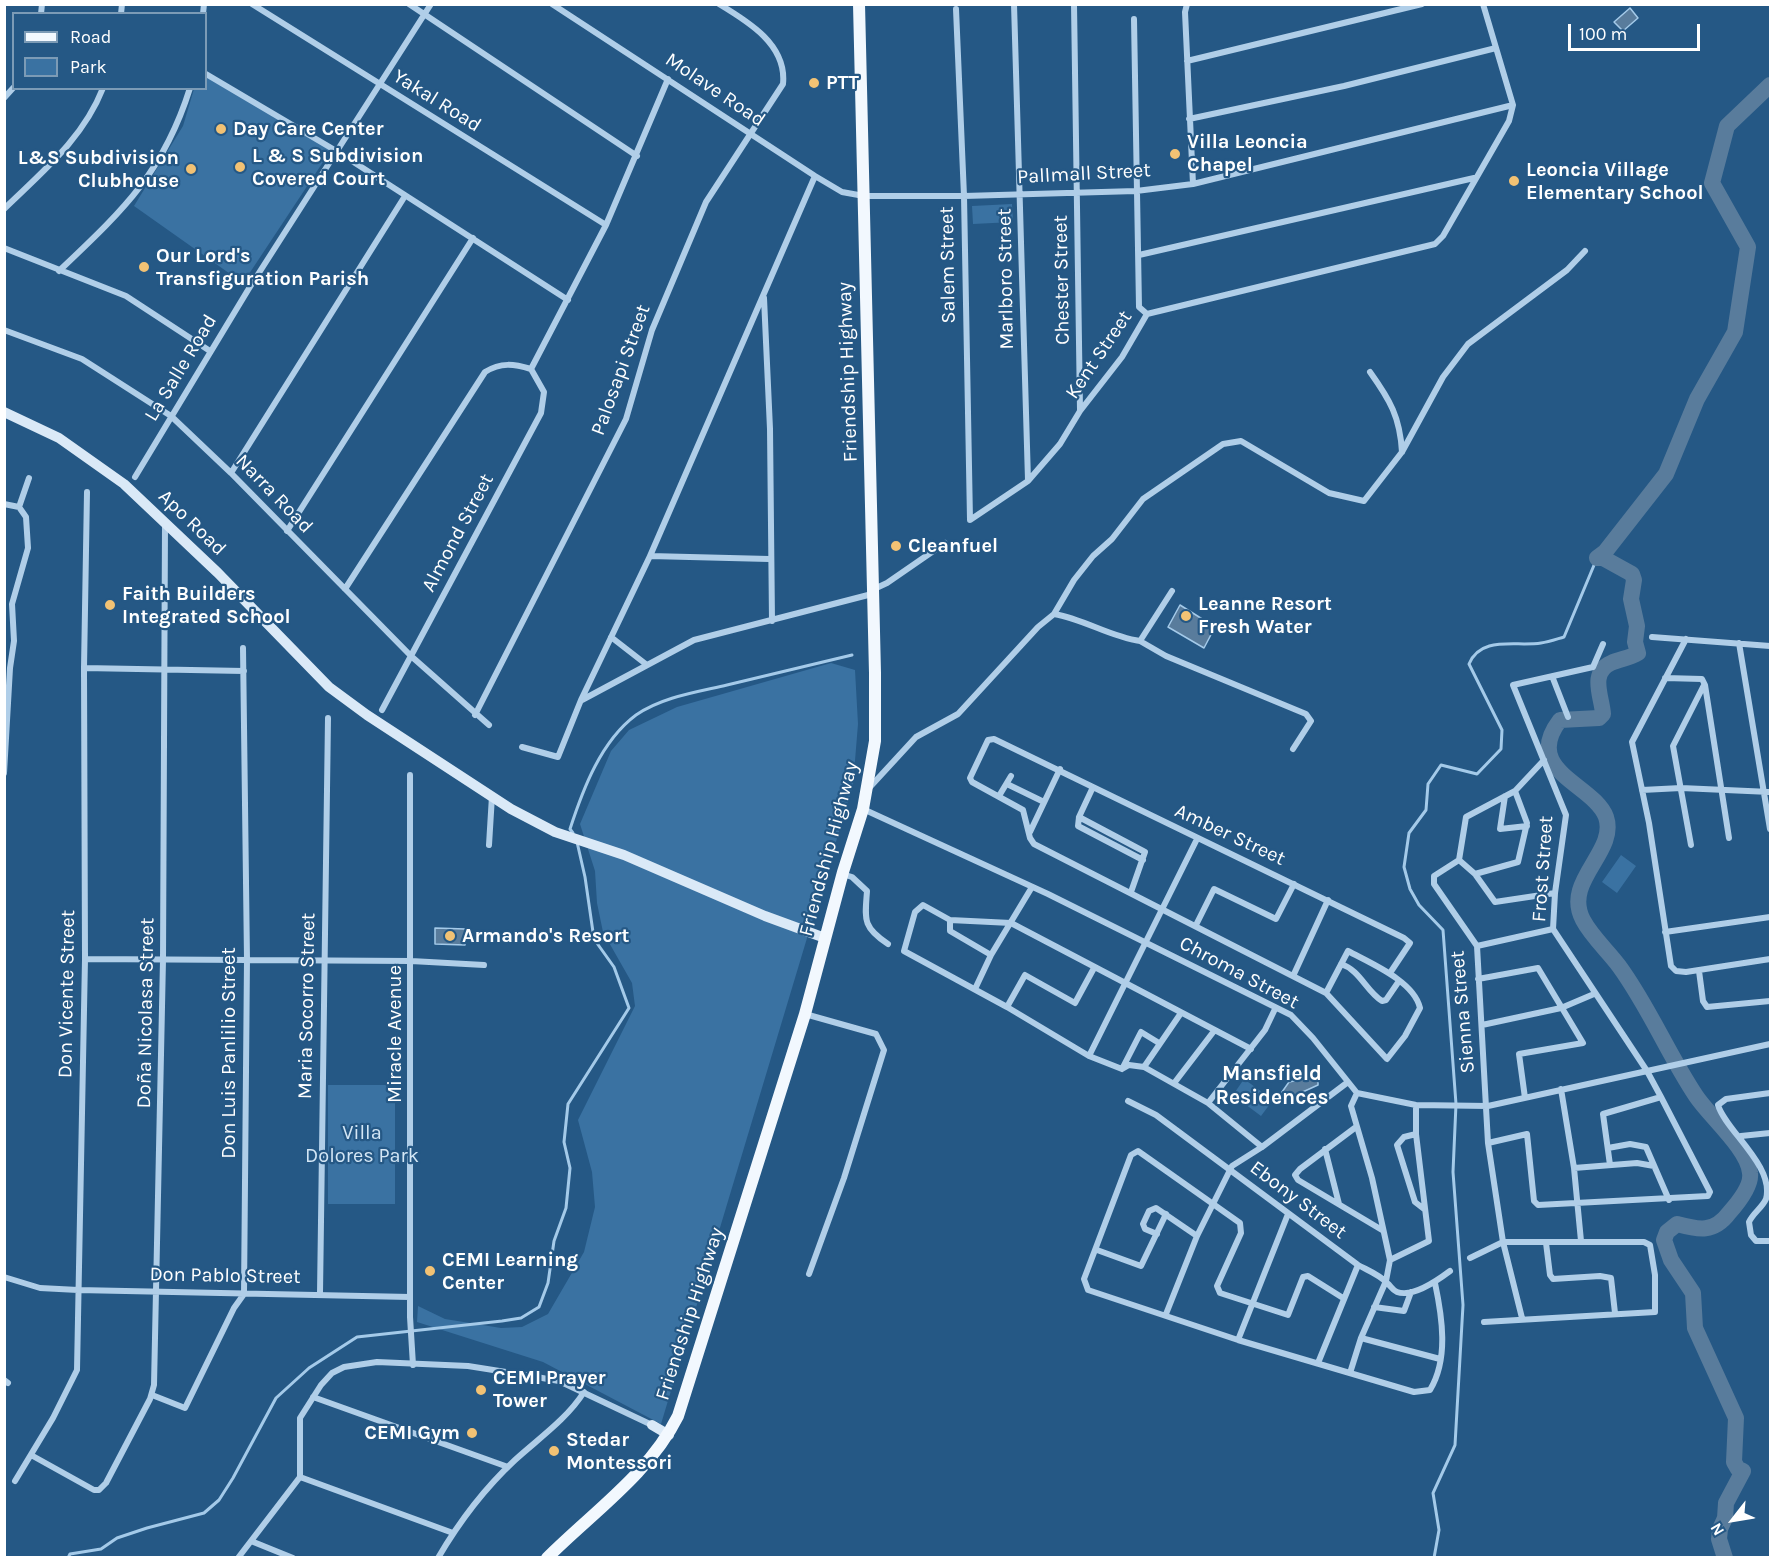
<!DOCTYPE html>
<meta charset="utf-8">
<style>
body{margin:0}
#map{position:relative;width:1775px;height:1562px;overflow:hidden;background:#255885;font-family:Karla,sans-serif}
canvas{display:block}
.frame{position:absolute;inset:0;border:6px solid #fff;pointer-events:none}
.legend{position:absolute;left:12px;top:12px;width:195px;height:78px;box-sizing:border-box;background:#255885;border:2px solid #7c9bb6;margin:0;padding:8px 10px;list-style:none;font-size:18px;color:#fff}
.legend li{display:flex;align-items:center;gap:12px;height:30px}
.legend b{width:30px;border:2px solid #7c9bb6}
.north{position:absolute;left:1703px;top:1490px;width:60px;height:60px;-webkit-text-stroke:4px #255885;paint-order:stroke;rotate:239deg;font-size:16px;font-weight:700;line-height:24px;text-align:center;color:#fff}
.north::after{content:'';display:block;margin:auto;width:21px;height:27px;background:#fff;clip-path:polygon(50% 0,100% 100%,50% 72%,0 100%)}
.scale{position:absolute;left:1568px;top:24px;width:132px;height:27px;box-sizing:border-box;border:3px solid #fff;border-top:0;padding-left:8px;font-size:18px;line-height:21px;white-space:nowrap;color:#fff;-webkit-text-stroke:4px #255885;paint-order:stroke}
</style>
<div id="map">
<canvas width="1775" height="1562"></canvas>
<div class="frame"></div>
<ul class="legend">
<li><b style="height:8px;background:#f2f8fe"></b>Road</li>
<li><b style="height:16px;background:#3a72a2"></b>Park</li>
</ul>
<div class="north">N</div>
<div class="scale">100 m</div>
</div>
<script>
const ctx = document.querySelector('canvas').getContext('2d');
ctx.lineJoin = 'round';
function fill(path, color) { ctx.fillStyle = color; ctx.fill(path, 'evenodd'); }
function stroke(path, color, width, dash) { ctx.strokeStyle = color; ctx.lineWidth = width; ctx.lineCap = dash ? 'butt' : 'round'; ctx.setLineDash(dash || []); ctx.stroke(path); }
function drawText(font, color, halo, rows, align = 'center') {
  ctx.font = font + ' Karla,sans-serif'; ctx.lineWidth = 4.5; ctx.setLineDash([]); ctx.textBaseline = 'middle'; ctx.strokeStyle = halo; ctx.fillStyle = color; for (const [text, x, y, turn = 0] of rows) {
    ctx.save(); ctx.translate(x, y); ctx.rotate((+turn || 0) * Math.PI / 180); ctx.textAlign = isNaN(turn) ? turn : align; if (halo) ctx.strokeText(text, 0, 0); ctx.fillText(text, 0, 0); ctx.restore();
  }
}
const green = new Path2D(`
 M206 73 333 147 243 283 134 206 183 126 194 89 206 88Z
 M1012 204 1013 222 973 224 972 206Z
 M831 663 855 670 858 724 853 785 661 1424 543 1362 417 1322 418 1306 445 1319 501 1328 522 1327 548 1314 584 1252 595 1207 592 1172 578 1120 635 1006 632 983 603 932 597 903 595 871 580 824 611 751 629 730 677 707Z
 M1621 855 1636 866 1617 893 1602 882Z
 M1244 1079 1273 1100 1261 1116 1233 1095Z
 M328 1085H395V1204H328Z`);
const water = new Path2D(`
 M1630 8 1638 18 1623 31 1614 22Z
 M1180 605 1215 627 1204 648 1168 627Z
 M435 928 466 929 465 945 435 944Z
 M1306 1074 1318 1077V1085L1296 1095 1290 1100 1285 1098 1282 1092 1289 1082 1299 1080Z`);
const stream = new Path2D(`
 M573 833 570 829C583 789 601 741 636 715 662 697 697 692 727 685 769 675 810 665 852 655
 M68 1558 70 1554 101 1549 117 1538 147 1528 204 1513 219 1500 233 1478 276 1398 309 1368 357 1337 502 1321 521 1318 539 1307 548 1283 554 1241 566 1208 570 1168 564 1142 568 1104 629 1008 614 967 594 939 585 877 577 842
 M1434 1558 1439 1530 1433 1493 1455 1445 1463 1305 1453 1172 1456 1104 1443 930 1419 905 1410 889 1404 867 1409 833 1426 810 1428 784 1441 765 1477 774 1501 749 1502 730 1469 664C1481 635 1516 647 1541 643 1549 642 1557 639 1564 637L1597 558`);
const river = new Path2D(`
 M1597 558H1603L1632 574 1634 580 1631 599 1637 626 1635 642 1638 653C1630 658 1620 659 1611 663 1589 673 1602 697 1603 714L1599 718 1560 720C1521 771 1594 784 1606 817 1618 852 1562 881 1583 920 1592 937 1608 951 1619 966 1649 1007 1668 1054 1696 1096 1710 1117 1748 1149 1750 1173 1752 1186 1737 1204 1729 1213 1714 1233 1699 1230 1677 1224L1667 1232 1664 1240 1671 1260 1693 1293 1695 1328 1736 1418 1734 1462 1738 1469 1743 1471 1726 1503 1725 1518 1720 1529 1719 1539 1725 1558
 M1597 558 1605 552 1666 474 1697 399 1735 332 1748 247 1712 183 1727 126 1770 85`);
const street = new Path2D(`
 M252 4 606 225
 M409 4 637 156
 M552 4 815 176 842 192 864 196H964L1136 191 1193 184 1513 105
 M1014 4 1028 480
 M1074 4 1080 410
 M1187 4 1185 12 1193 184
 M956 9 964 196 970 520 1028 481 1060 444 1080 411 1122 357 1147 314
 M41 14 42 4
 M121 14 122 4
 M203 14 204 4
 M1134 19 1139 307 1147 314
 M1187 61 1422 4
 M206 74 338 152 568 300
 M4 98 14 87
 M1189 119 1344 86 1496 48
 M4 209C42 172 83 139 103 88
 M4 248 126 296 210 351
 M1139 255 1474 178
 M59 271C122 211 163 174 190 88
 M764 298 770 429 772 621
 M1147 314 1435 244 1443 236 1509 121 1513 105 1483 4
 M4 330 82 359 171 416 231 473 411 656 489 725
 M531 369 606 225 668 79
 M1370 372C1390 400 1400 417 1402 452
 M231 473 405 196
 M135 477 248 290 431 4
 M4 504 19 507
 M19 507 29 478
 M287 531 473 238
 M650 556 769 559
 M345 589 485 372C501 362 514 364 531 369
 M872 590 887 583 945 543
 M1054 614 1074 580 1093 556 1112 539 1143 499 1223 444 1241 441 1329 493 1364 501 1402 452 1443 377 1468 344 1567 270 1585 251
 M611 637 647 665
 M1652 637 1770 646
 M1686 639 1632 742 1649 823 1671 966 1676 971 1686 972 1770 959
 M1140 641 1166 656 1306 714 1311 721 1293 749
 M1739 643 1770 829
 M1603 644 1593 667 1513 685 1566 815 1555 893 1553 929 1647 1071 1661 1097 1603 1114 1610 1165
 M84 668 244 671
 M1552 676 1568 717
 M1665 678 1702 679 1705 685 1729 838
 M582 700 694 640 872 594
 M382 710 541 413 544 392 531 369
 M475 715 626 419 652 330 706 202 783 84C787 45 749 22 719 4
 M522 747 558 757 581 700 650 556 815 176
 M4 773 10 668 14 641 12 604 28 548 26 517 19 507
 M410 775V1317L413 1365
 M1007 784 1044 802
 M870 787 916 737 958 714 1038 627 1054 614C1084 619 1110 637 1140 641L1172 591
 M1093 787 1079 817 1078 826 1143 860
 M1642 790 1681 788 1770 792
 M999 796 1011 776
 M1505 796 1500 829 1527 826
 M863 809 1048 894 1291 1015 1313 1038 1357 1093 1416 1105 1488 1106 1770 1044
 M1079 817 1145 852 1131 892
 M1030 832 1060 769
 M489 845 492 796
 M1691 845 1673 746 1704 685
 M1459 860 1475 874 1495 902 1555 893
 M842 874 852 877 867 891C865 919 862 927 888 944
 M1475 874 1518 862 1527 823 1515 791
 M950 920V931L991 955
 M1196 925 1214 889 1276 919 1294 884
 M1665 932 1770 917
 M1477 946 1553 929
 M85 959 411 961 484 965
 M1341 964C1360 970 1366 991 1382 1001L1386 1000 1399 981
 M1699 971 1703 1001 1707 1007 1770 1001
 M1294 974 1328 900
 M1478 979 1538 968 1583 1043 1519 1054 1525 1098
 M975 989 991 955 1032 887
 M1326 993 1348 951C1370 963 1414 981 1420 1008L1405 1036 1387 1059 1326 993 1034 844 1030 838 1023 810 972 782 970 778 988 740 994 739 1404 938 1410 943 1390 973
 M1007 1007 1025 975 1075 1003 1094 968
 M1181 1013 1144 1067 1129 1065 1122 1069 1089 1056 1007 1007 904 951 915 912 923 905 950 920 1011 923 1251 1049
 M805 1014 876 1034 884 1050 844 1178 809 1274
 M1482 1025 1561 1008 1594 994
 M1089 1056 1197 839
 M1144 1067 1208 1103 1262 1147
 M1122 1069 1141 1032 1159 1043
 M1175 1082 1214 1031
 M1561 1089 1574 1168 1581 1241
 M1770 1093 1726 1099 1718 1105C1725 1130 1775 1166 1766 1199 1762 1208 1753 1213 1749 1222L1751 1235 1756 1241H1770
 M1128 1101 1156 1115 1358 1265C1367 1270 1380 1275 1387 1283 1391 1286 1392 1290 1397 1292 1413 1298 1438 1280 1450 1271
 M1208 1103 1265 1030 1275 1009
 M1356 1127 1300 1169 1295 1175 1298 1180 1382 1230
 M1416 1134 1404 1137 1397 1145 1415 1202 1424 1209
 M1741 1136 1770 1133
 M1488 1143 1527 1134 1534 1201 1538 1205 1708 1196 1710 1192 1661 1097
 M1608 1148 1630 1144 1646 1147 1669 1200
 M1325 1149 1339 1204
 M1574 1168 1637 1163 1654 1166
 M1157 1234 1145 1229 1143 1224 1149 1211 1156 1208 1197 1236
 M1546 1243 1550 1275 1553 1279 1600 1276 1611 1278 1615 1313
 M1097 1250 1141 1266 1166 1214
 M1470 1258 1503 1242H1644L1650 1245 1655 1275V1312L1484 1322
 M1390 1260 1429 1241 1416 1134V1105
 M4 1277 40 1288 78 1290 410 1297
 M320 1294 328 718
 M1343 1298 1308 1276 1303 1277 1288 1315 1220 1293 1217 1286 1241 1233 1240 1223 1138 1151 1131 1155 1084 1279 1088 1290 1238 1340 1414 1392 1430 1390C1449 1359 1442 1316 1435 1283
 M1374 1307 1404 1311 1411 1292
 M1166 1314 1197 1236 1232 1166 1262 1147 1348 1082
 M1522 1318 1503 1242 1488 1143 1477 946 1434 884V876L1459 860 1466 817 1515 791 1544 760
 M1361 1338 1440 1359
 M1238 1340 1288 1214
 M1318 1363 1358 1265
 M1350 1373 1361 1338 1386 1281 1390 1260 1372 1178 1351 1106 1357 1093
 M4 1380 8 1383
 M152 1395 185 1408 234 1308 244 1294 247 959 243 648
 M313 1397 508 1467
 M31 1455 94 1490H99L106 1483 150 1399 154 1385 163 960 165 524
 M300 1477 453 1533
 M15 1481 53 1418 77 1370 85 959 84 668 87 492
 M251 1541 293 1558
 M238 1558 300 1477V1418L321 1385 332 1373 344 1367 377 1362 468 1366 531 1376 559 1381 652 1425
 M438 1558C459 1522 485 1488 515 1460 538 1439 567 1419 584 1392`);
const secondary = new Path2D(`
 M4 412 59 438 124 484 218 573 329 687 367 715 511 809 555 832 624 855 765 916 825 938
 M652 1425 669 1435`);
const primary = new Path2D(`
 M547 1558C593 1512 649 1474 678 1416L805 1014 843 872 863 809 875 741V673L859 4`);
const markers = [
 [814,83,6,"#f2c274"],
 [221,129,6,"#f2c274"],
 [1175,154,6,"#f2c274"],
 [240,167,6,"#f2c274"],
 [191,169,6,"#f2c274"],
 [1514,181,6,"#f2c274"],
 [144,267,6,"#f2c274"],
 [896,546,6,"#f2c274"],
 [110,605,6,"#f2c274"],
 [1186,616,6,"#f2c274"],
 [450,936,6,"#f2c274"],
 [430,1271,6,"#f2c274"],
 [481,1390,6,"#f2c274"],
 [472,1433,6,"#f2c274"],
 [554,1451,6,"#f2c274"]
];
const poiNames = [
 ["PTT",826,83],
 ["Day Care Center",233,129],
 ["Villa Leoncia",1187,142],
 ["Chapel",1187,165],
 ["L & S Subdivision",252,156],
 ["Covered Court",252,179],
 ["L&S Subdivision",179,158,"right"],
 ["Clubhouse",179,181,"right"],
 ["Leoncia Village",1526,170],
 ["Elementary School",1526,193],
 ["Our Lord's",156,256],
 ["Transfiguration Parish",156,279],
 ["Cleanfuel",908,546],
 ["Faith Builders",122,594],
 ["Integrated School",122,617],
 ["Leanne Resort",1198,604],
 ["Fresh Water",1198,627],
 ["Armando's Resort",462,936],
 ["CEMI Learning",442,1260],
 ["Center",442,1283],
 ["CEMI Prayer",493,1378],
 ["Tower",493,1401],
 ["CEMI Gym",460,1433,"right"],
 ["Stedar",566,1440],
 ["Montessori",566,1463]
];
const streetNames = [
 ["Molave Road",715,90,34],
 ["Yakal Road",437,101,32],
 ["Pallmall Street",1084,174,-3],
 ["Salem Street",948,265,-91],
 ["Marlboro Street",1006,279,-91],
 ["Chester Street",1062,280,-91],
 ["Kent Street",1099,355,-56],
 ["La Salle Road",181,368,-59],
 ["Palosapi Street",621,370,-70],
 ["Friendship Highway",848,372,-92],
 ["Narra Road",274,494,46],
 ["Apo Road",192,523,44],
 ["Almond Street",458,533,-62],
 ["Amber Street",1230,835,25],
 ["Friendship Highway",829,849,-75],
 ["Frost Street",1543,869,-86],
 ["Chroma Street",1239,973,28],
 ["Don Vicente Street",67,994,-89],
 ["Maria Socorro Street",307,1006,-89],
 ["Sienna Street",1463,1012,-95],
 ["Doña Nicolasa Street",146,1013,-89],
 ["Miracle Avenue",395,1034,-90],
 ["Don Luis Panlilio Street",229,1053,-90],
 ["Ebony Street",1298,1200,37],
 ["Don Pablo Street",225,1276,1],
 ["Friendship Highway",690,1314,-72]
];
const parkNames = [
 ["Villa",362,1133],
 ["Dolores Park",362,1156]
];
const neighbourhoodNames = [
 ["Mansfield",1272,1074],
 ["Residences",1272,1098]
];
fill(green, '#3a72a2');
fill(water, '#597c9c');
stroke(water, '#a4cae9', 1.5);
stroke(stream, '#a4cae9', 3);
stroke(river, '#597c9c', 16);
stroke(street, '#b0cee8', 6);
stroke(secondary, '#dae9f7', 10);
stroke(primary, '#f2f8fe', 12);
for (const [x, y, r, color] of markers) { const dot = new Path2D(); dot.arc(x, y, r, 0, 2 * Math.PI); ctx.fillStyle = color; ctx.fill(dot); stroke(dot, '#255885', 2); }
drawText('bold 20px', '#fff', '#255885', poiNames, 'left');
drawText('20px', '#fff', '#255885', streetNames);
drawText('20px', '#d4e7f6', '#255885', parkNames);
drawText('bold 21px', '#fff', '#255885', neighbourhoodNames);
</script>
